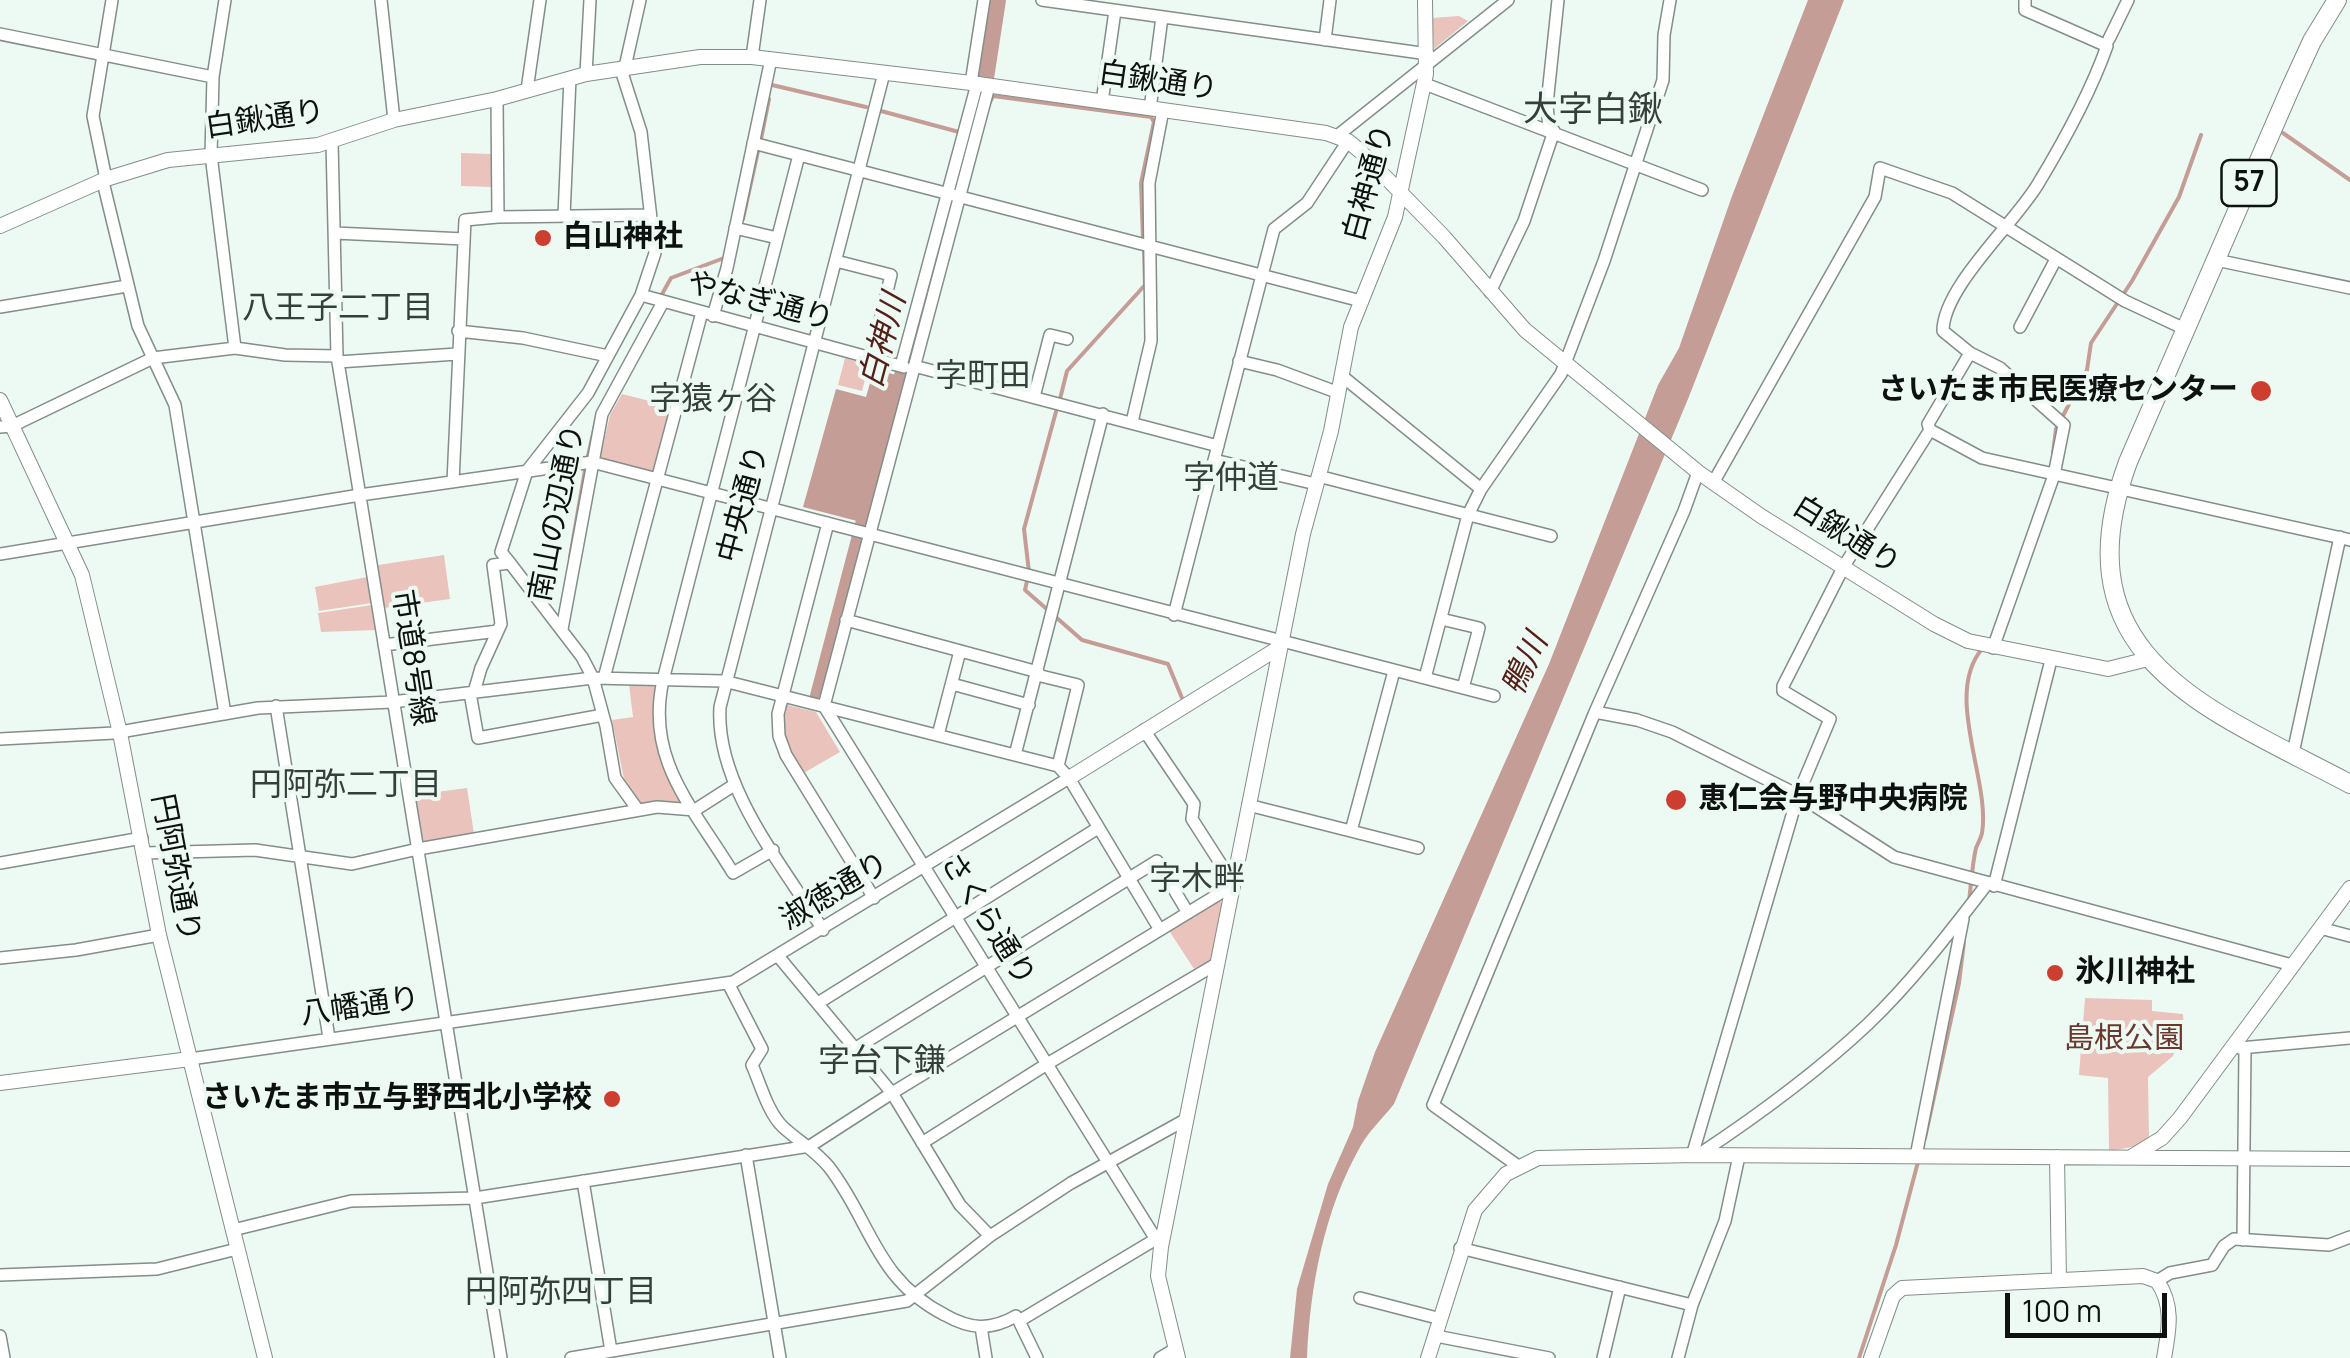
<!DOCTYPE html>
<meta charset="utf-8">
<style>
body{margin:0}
#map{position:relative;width:2350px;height:1358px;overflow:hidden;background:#edfaf3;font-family:Manrope,sans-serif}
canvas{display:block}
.scale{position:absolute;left:2005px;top:1293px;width:162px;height:45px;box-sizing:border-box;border:5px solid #0d110f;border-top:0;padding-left:12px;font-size:30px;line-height:35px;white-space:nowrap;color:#0d110f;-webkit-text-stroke:8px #edfaf3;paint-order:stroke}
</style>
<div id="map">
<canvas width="2350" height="1358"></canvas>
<div class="scale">100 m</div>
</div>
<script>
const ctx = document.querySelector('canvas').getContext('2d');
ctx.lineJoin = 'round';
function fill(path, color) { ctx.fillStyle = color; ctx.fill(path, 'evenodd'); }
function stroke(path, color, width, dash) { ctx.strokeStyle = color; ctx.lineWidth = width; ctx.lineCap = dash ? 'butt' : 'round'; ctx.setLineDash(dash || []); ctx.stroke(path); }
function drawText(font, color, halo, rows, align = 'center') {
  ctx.font = font + ' Manrope,"Noto Sans JP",sans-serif'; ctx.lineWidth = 8; ctx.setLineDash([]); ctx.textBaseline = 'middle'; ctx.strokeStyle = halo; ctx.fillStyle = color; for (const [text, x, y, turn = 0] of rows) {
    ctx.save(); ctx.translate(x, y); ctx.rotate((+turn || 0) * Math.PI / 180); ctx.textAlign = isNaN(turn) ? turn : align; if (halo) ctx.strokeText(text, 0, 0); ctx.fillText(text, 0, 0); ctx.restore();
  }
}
const green = new Path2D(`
 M1459 16 1468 21 1434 49 1432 18Z
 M461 153 493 154V187L461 186Z
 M845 358 869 365 862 391 838 385Z
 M622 394 670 406 655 472 600 459 610 415Z
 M444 555 450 599 384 608 378 565Z
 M367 577 372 603 319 611 315 587Z
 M372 605 376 630 321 632 318 613Z
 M629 685 654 686 657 690C647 732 662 765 684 800L680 806 644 808 624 779 612 720 633 717Z
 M787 705 816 712 840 752 802 774 784 735V708Z
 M467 788 474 834 426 843 422 838 414 795Z
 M1217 899 1223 903 1212 960 1194 969 1168 929Z
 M2085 998 2152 1000V1011L2183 1014 2185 1042 2178 1043 2173 1056 2148 1077 2149 1139 2138 1146 2109 1151 2108 1078 2079 1075Z`);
const water = new Path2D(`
 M1808 0H1844L1688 399 1394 1104C1383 1118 1368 1132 1360 1147 1324 1211 1310 1286 1307 1358H1290L1297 1289 1328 1184 1353 1127 1358 1101 1375 1052 1549 664 1658 385 1679 348 1732 196Z
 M874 369 896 375 857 521 803 507 836 389 866 397Z`);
const stream = new Path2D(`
 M772 85 866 107
 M990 102 993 96 1151 117 1154 122 1141 183 1143 240
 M881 111 959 132
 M2283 133 2350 180
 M761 139 769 99
 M743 219 758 151
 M661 296 671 278 724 258
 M1060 399 1067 371 1145 285 1144 250
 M1057 408 1024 529 1029 572 1025 590 1082 640 1168 664 1182 698
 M2053 453 2056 429 2087 370 2091 343 2132 281 2179 197 2201 135
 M588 456 598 412
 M570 557 585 470
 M1969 902C1971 885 1972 865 1976 848 1978 843 1981 838 1982 833 1991 781 1943 695 1982 649
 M1925 1138 1959 983 1964 942
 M1859 1358 1896 1245 1918 1162`);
const river = new Path2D(`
 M959 172 982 91 996 0
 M820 696 939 243`);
const minor = new Path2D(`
 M225 0 213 77 211 155 235 348
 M381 0 394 120
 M1042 0 1428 54
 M0 34 213 77
 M2109 39 2128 0
 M1325 40 1330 0
 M752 57 760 0
 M586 74 590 0
 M971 83 984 0
 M1425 84 1702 190
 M527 90 540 0
 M497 99 498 217
 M1102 102 1115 11
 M1150 109 1162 17
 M1549 130 1547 104 1558 0
 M1337 136 1508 0
 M332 142 337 356 501 1358
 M753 143 1361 301
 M106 179 93 116 112 0
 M103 182 138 326 175 405 225 714
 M564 216 570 78
 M735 228 777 238
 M335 233 464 239
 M2216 260 2350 288
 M836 261 891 275 871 358
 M1490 292 1524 221 1554 131
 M641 295 904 367
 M0 307 127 286
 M713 316 727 268 771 59
 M2020 327 2056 259
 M458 331 523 338 608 356
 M1970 353 2000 368 2064 425 2054 475 1993 648
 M1239 361 1277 370 1339 393
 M338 362 457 354
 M901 366 977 84
 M914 366 1218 446
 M1342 376 1481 489
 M1034 397 1050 335 1067 339
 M1132 422 1151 341 1149 183 1163 110
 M0 427 12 426 153 358 235 348 285 355 337 356
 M1930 430 1982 458 2350 540
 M1214 460 1316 484
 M1318 476 1551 536
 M453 482 465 220 498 217 650 215
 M1713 483 1875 197 1880 168 1952 193 2125 301 2187 330
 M828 523 778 714 779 736 786 755 874 898
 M0 554 360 495 592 462 1494 696
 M510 563 501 552 527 471 588 393 641 295 655 253 641 132 623 76 640 0
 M1174 615 1274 229 1307 203 1348 141
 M1441 619 1479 628 1463 688
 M846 620 1038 672
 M562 629 602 414 663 302
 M384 645 498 631
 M1037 675 1078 685 1058 766
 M604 678 702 312
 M1425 678 1468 515 1481 489 1561 374 1604 261 1663 80 1664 35 1670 0
 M952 684 1029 705
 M474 692 481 668 501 624 493 565 510 563 582 657 593 678 606 726 615 778 638 810
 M470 693 478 738 603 715
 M276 706 329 1038
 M824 706 989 86
 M824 706 1157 1241
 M1595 712 1637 720 1672 732 1798 795 1894 857 2292 965
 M1144 730 1194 804 1192 819 1233 883
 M938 735 960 651
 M0 739 114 733 258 708 392 702 593 678 724 681 1058 766 1069 778 1160 930
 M2293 753 2340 537
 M1015 755 1103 414
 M1248 805 1418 848
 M1351 831 1394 671
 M773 850 733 873C694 808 645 761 663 680L799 155
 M144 853 255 850 352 864 418 849 657 807 695 810 734 785
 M0 863 142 838
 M1994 886 2051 660
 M2320 928 2350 936
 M823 930C782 864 715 785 720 707L884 73
 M778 956 892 1093 960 1205 990 1236
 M0 958 76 950 159 935
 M728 983 762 1049 752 1065C760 1083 768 1113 783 1127 798 1141 815 1150 829 1167 872 1223 875 1279 945 1315 970 1329 990 1331 1016 1316L1019 1321 1156 1239
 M818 1003 1098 828
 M856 1048 1157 861 1188 913
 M2240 1048 2350 1038
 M190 1059 733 982 1069 778
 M922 1143 1047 1064 1218 963
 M746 1155 780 1358
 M1698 1155C1757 1116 1817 1072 1868 1024 1912 982 1950 932 1987 884
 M1692 1156 1798 795 1830 719 1783 691V686L1844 566 1930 430 1928 424 1970 353 1943 331C1943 287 2015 223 2038 184 2064 141 2090 94 2107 46L2025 10V0
 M1916 1156 1963 919
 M1518 1166 1433 1105 1595 712 1684 511 1698 472
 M583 1181 611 1351
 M233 1230 351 1201 475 1198 810 1146 892 1093 1232 886
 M2243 1240 2245 1048
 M1460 1248 1692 1305
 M0 1275 157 1269 237 1249
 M2157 1281 2170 1273 2212 1265 2224 1246 2234 1239 2329 1245 2350 1237
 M1360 1298 1441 1319
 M1019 1321 1037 1358
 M981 1327 986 1358
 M0 1336 4 1358
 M1436 1336 1549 1358
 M571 1358 907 1301 990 1236 1071 1183 1185 1120
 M1160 1358 1175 1349
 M1603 1358 1620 1287
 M1678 1358 1692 1305 1725 1221 1739 1156`);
const tertiary = new Path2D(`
 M0 226 106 179 168 160 318 145 394 120 497 99 586 74 700 57H752L971 83 1326 133 1348 141 1360 151 1444 237 1525 330 1698 472 1761 516 1934 624 1968 641 2108 669 2148 659
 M0 400 82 575 120 733 159 935 265 1358
 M1069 778 1280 647
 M0 1083 190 1059
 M2057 1157 2059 1280
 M2131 1157 2162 1138 2180 1118 2350 888
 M1178 1358 1158 1276 1161 1247 1303 534 1331 431 1351 327 1395 217 1426 74 1425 0
 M1428 1358 1475 1210 1506 1174 1538 1158 1698 1155 2350 1159
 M1871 1358 1893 1296 1902 1288 2143 1276 2157 1281C2174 1305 2169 1330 2164 1358`);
const primary = new Path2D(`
 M2337 0 2312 41 2290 89 2128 462C2056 658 2209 709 2350 784`);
const markers = [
 [543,238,10,"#cc3f30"],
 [2261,391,12,"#cc3f30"],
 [1676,800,12,"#cc3f30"],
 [2055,973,10,"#cc3f30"],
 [612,1099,10,"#cc3f30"]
];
const shields = [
 [2249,183,55]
];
const shieldNames = [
 ["57",2249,183]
];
const streetNames = [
 ["白鍬通り",1158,82,8],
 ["白鍬通り",265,120,-8],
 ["白神通り",1370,183,-75],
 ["やなぎ通り",760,302,15],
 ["中央通り",744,504,-75],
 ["南山の辺通り",558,513,-79],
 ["白鍬通り",1846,536,32],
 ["市道8号線",412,658,81],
 ["円阿弥通り",175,868,79],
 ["淑徳通り",835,892,-31],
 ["さくら通り",987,920,58],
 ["八幡通り",360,1007,-8]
];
const poiNames = [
 ["白山神社",563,238],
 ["さいたま市民医療センター",2238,391,"right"],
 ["恵仁会与野中央病院",1698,800],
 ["氷川神社",2075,973],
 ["さいたま市立与野西北小学校",592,1099,"right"]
];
const parkNames = [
 ["島根公園",2124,1040]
];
const neighbourhoodNames = [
 ["八王子二丁目",338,309],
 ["字町田",983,377],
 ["字猿ヶ谷",713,400],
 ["字仲道",1231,479],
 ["円阿弥二丁目",346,786],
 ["字木畔",1197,880],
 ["字台下鎌",882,1062],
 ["円阿弥四丁目",561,1293]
];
const waterNames = [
 ["白神川",884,341,-75],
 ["鴨川",1526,665,-65]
];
const quarterNames = [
 ["大字白鍬",1593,111]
];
fill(green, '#eac3bc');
fill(water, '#c49d96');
stroke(stream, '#c49d96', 4);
stroke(river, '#c49d96', 20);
stroke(minor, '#828e87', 14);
stroke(tertiary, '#828e87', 16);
stroke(primary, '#828e87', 20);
stroke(minor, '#fff', 11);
stroke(tertiary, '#fff', 14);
stroke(primary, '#fff', 18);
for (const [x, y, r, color] of markers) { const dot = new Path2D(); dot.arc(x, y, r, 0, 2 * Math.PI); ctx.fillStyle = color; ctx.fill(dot); stroke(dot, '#edfaf3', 4); }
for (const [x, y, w] of shields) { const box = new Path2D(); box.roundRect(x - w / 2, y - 23, w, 46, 8); ctx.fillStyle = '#edfaf3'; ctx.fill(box); stroke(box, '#0d110f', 2.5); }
drawText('bold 28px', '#0d110f', null, shieldNames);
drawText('30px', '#0d110f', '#edfaf3', streetNames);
drawText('bold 30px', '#0d110f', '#edfaf3', poiNames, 'left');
drawText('30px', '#6c372e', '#edfaf3', parkNames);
drawText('32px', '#353f39', '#edfaf3', neighbourhoodNames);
drawText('italic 32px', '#54211a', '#edfaf3', waterNames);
drawText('35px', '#353f39', '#edfaf3', quarterNames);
</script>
